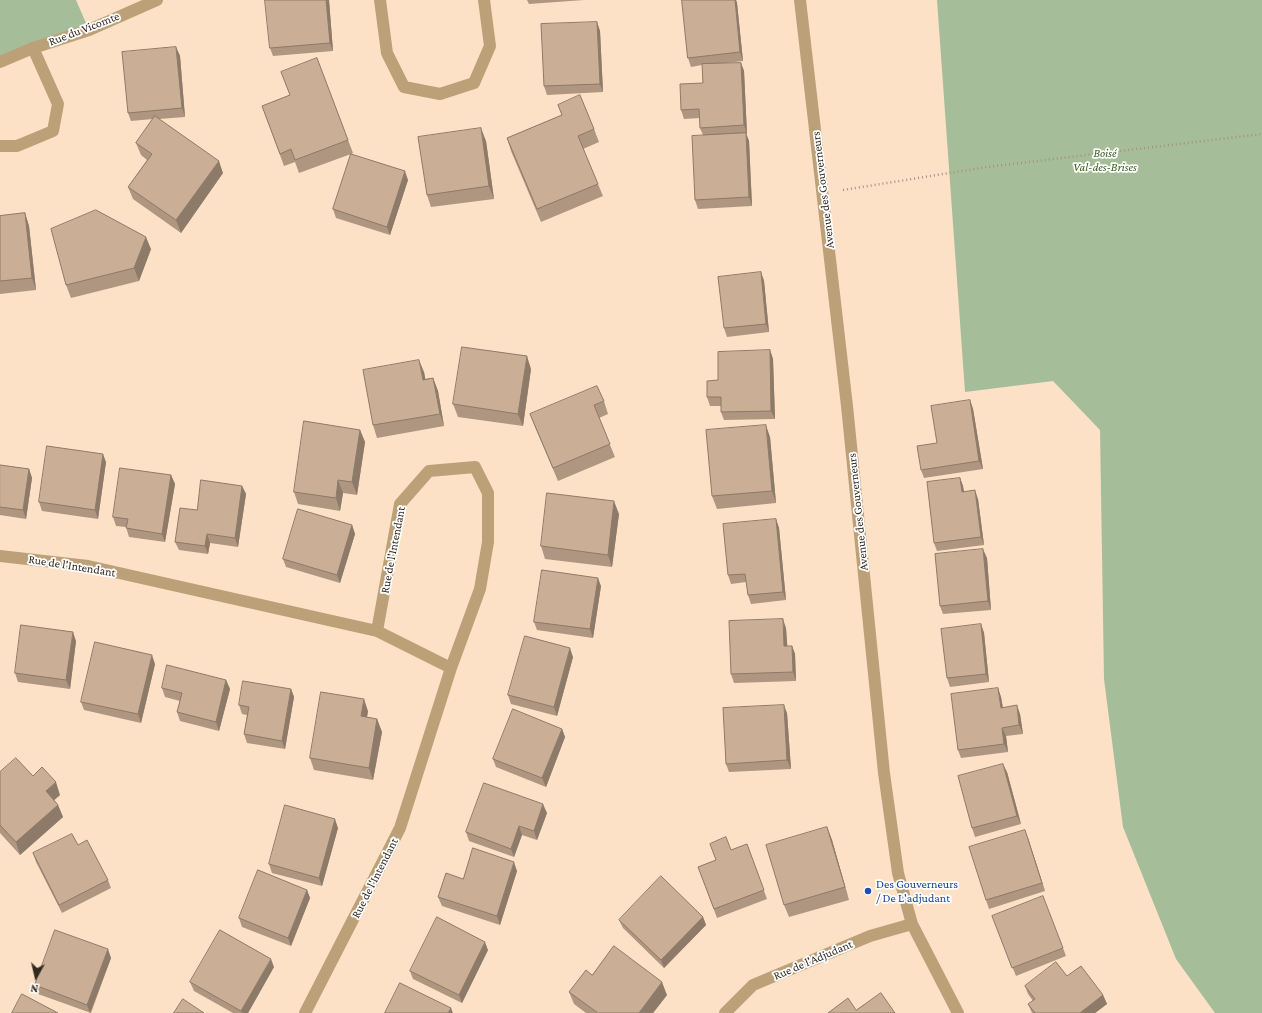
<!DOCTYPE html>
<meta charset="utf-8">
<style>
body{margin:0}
#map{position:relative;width:1262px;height:1013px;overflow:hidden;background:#fde1c7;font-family:"Crimson Pro",serif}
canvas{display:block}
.north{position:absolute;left:16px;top:957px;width:40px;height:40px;-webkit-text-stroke:3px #fff;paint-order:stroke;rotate:188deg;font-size:11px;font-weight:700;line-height:16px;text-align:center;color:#34291f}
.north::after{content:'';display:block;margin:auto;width:14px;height:18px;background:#34291f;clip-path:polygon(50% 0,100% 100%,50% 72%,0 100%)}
</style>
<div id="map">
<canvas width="1262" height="1013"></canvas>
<div class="north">N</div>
</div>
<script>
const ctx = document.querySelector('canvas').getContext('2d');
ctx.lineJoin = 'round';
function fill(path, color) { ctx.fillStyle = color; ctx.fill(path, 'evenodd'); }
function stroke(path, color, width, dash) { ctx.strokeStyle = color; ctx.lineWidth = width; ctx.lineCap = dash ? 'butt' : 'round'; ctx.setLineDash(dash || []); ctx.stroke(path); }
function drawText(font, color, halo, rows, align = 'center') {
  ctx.font = font + ' "Crimson Pro",serif'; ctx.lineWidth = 3.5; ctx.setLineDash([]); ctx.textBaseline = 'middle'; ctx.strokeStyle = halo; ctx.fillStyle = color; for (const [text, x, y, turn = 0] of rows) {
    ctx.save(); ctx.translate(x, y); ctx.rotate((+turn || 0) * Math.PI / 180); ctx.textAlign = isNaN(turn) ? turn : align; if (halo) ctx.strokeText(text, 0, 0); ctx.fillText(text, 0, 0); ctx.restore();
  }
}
const green = new Path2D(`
 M0 0H76L89 30 0 62Z
 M937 0H1262V1013H1215L1176 959 1123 827 1104 679 1100 430 1053 381 965 392Z`);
const path = new Path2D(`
 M843 190 987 167 1262 134`);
const minor = new Path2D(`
 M380 0 387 53 404 87 440 94 474 83 490 46 484 0
 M800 0 847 406 884 773 898 873 912 924 958 1013
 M0 62 33 48 89 30 157 0
 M0 146H17L53 131 58 104 33 48
 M0 556 88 566 377 631 451 668
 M305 1013 400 828 451 668 480 589 488 542V493L475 467 429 471 400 504 377 631
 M725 1013 753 985 870 936 912 924`);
const wall = new Path2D(`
 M329 0 333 51 273 56 270 48Z
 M527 0H584L529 4Z
 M682 0H736L737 3 743 61 718 64 741 63 744 71 747 134H746L749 141 752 206 698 209 695 200 703 135 700 128V118L684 119 681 110 703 83 702 65 691 67 688 58Z
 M597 22 600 31 603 92 547 95 544 86Z
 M176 47 180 56 185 117 159 119 223 173 181 233 133 199 128 187 147 160 141 155 136 143 153 119 131 121 128 113Z
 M317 58 353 153 351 154 408 180 390 235 336 218 333 209 351 154 299 173 295 162 284 166 262 106 290 95Z
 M558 105 594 129 599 142 583 149 598 184 603 196 541 222 511 151 507 138 562 115Z
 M486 141 494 199 431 207 427 195Z
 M25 213 29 226 36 290 0 294V216Z
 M151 249 139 281 71 298 66 285Z
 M761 272 764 281 769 332 727 337 724 328Z
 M770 350 773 359 775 419 724 420 721 412V406H710L707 397 718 380Z
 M531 369 523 426 458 417 453 404Z
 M424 372 425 379 433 378 438 391 444 426 377 438 373 425Z
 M970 400 973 409 983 469 924 478 921 470 937 443Z
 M604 401 608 414 599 418 615 457 558 481 535 427 530 414Z
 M360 430 365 442 357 495 343 493 340 511 298 504 294 492Z
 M770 437 776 503 717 509 712 496Z
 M106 462 98 519 42 511 39 502Z
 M0 465 29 469 32 478 26 519 0 515Z
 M171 475 175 484 165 542 129 537 126 527 116 526 113 517Z
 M960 478 963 486 964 491 978 499 984 545 937 551 934 543Z
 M242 486 246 494 238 547 210 543 208 554 179 550 175 542 197 510Z
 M619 514 612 567 545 559 541 546Z
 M776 519 779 528 786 600 751 604 748 595 746 582 731 584 728 575Z
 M352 525 355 534 340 583 286 567 283 559Z
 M987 558 991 610 943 614 940 606Z
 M601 586 593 638 537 630 534 622Z
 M981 624 984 633 989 682 950 687 947 678Z
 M786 628 787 646H792L795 654 796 681 734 683 731 674Z
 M76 641 70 689 18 682 15 673Z
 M573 657 557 716 511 704 508 695Z
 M155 664 141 723 84 710 81 702Z
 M226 680 230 689 219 731 180 721 177 712 180 701 165 697 162 688Z
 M998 688 1001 697 1003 707 1020 714 1023 734 1006 736 1008 752 961 758 958 750Z
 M291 689 294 697 285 749 247 743 244 734 247 715 242 714 239 705Z
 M368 711 367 717 377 719 382 732 373 780 314 770 310 758Z
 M787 713 791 769 729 772 726 764Z
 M562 729 565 737 546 787 496 767 493 759Z
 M0 772 33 776 60 795 54 800 58 805 63 817 20 855 0 833Z
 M1007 772 1021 824 975 837 972 828Z
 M547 813 537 840 522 835 514 857 469 841 466 832Z
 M827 827 832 840 849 900 789 917 784 905Z
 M338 828 322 886 272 873 269 864Z
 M1028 838 1045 891 989 909 986 900Z
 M747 844 767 899 717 918 698 867 716 860 731 850Z
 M78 845 108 880 111 888 62 913 36 862 33 853Z
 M517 871 500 925 442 906 438 897 463 879Z
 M307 890 310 898 291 946 242 927 239 918Z
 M703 917 706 925 664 968 623 928 619 920Z
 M995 924 1063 948 1066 956 1016 976Z
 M488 950 462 1003 413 979 410 971Z
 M111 958 91 1013 38 994 35 985Z
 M274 967 248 1013H233L194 991 190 982Z
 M592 975 667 995 653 1013H586L574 1004 569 992Z
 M1067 976 1103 995 1107 1004 1095 1013H1032L1028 1004 1033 1001 1028 994 1025 986Z`);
const shadedWall = new Path2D(`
 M326 0H329L333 51 330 43Z
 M735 0H736L737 3 743 61 740 52Z
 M597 22 600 31 603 92 600 84Z
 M176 47 180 56 185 117 182 108Z
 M741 63 744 71 747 134 744 125Z
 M481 128 486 141 494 199 489 186Z
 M746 133 749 141 752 206 749 197Z
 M219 161 223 173 181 233 176 220Z
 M405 171 408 180 390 235 387 227Z
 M25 213 29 226 36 290 32 278Z
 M146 237 151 249 139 281 134 268Z
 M761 272 764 281 769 332 766 324Z
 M770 350 773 359 775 419 771 411Z
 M527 356 531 369 523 426 518 414Z
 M419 360 424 372 428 392 423 380Z
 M433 378 438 391 444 426 440 414Z
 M970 400 973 409 983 469 979 461Z
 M766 425 770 437 776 503 772 491Z
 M360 430 365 442 357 495 352 482Z
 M103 454 106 462 98 519 95 510Z
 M29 469 32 478 26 519 23 510Z
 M171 475 175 484 165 542 162 534Z
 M960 478 963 486 965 500 962 492Z
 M338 480 343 493 340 511 336 498Z
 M242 486 246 494 238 547 235 538Z
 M975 490 978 499 984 545 981 537Z
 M614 501 619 514 612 567 608 555Z
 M776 519 779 528 786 600 783 592Z
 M352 525 355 534 340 583 337 575Z
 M207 534 210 543 208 554 205 546Z
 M983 549 987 558 991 610 988 601Z
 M598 578 601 586 593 638 590 629Z
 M783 619 786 628 788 655 784 646Z
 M981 624 984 633 989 682 986 674Z
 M73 632 76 641 70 689 66 680Z
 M792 646 795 654 796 681 793 672Z
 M570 648 573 657 557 716 554 707Z
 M152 655 155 664 141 723 138 714Z
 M226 680 230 689 219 731 216 722Z
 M998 688 1001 697 1004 716 1001 708Z
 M291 689 294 697 285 749 282 741Z
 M364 699 368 711 365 729 361 716Z
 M784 705 787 713 791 769 787 760Z
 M1017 705 1020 714 1023 734 1019 725Z
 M377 719 382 732 373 780 369 768Z
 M1002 728 1006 736 1008 752 1004 744Z
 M562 729 565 737 546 787 542 778Z
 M1003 764 1007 772 1021 824 1017 816Z
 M56 782 60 795 50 804 46 791Z
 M543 804 547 813 537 840 534 831Z
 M58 805 63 817 20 855 16 842Z
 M335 819 338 828 322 886 319 878Z
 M519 826 522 835 514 857 511 849Z
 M827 827 832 840 849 900 845 887Z
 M1025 830 1028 838 1045 891 1042 883Z
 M514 862 517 871 500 925 497 916Z
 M307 890 310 898 291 946 288 938Z
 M703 917 706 925 664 968 661 960Z
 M485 942 488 950 462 1003 459 995Z
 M108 949 111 958 90 1013 87 1005Z
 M271 959 274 967 248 1013H242L241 1011Z
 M662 982 667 995 653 1013H639Z
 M1103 995 1107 1004 1095 1013H1080Z
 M451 1008 453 1013H448Z`);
const building = new Path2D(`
 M265 0H326L330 43 270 48Z
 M682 0H735L740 52 688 58Z
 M597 22 600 84 544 86 541 24Z
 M176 47 182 108 128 113 122 52Z
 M317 58 348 140 295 160 291 149 280 154 262 106 290 95 281 72Z
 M741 63 744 125 700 128 699 109 681 110 680 84 703 83 702 64Z
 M580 95 594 129 578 136 598 184 537 209 507 138 562 115 558 105Z
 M155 116 219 161 176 220 128 187 152 154 136 143Z
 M481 128 489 186 427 195 418 137Z
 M746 133 749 197 695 200 692 136Z
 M351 154 405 171 387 227 333 209Z
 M96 210 146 237 134 268 66 285 51 229Z
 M25 213 32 278 0 281V216Z
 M761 272 766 324 724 328 718 277Z
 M462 347 527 356 518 414 453 404Z
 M770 350 771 411 721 412V397H707V381L718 380V352Z
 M419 360 423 380 433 378 440 414 373 425 363 370Z
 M597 386 604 401 594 405 610 444 553 468 530 414Z
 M970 400 979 461 921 470 917 446 937 443 931 406Z
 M304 421 360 430 352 482 338 480 336 498 294 492Z
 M766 425 772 491 712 496 706 430Z
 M47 446 103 454 95 510 39 502Z
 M0 465 29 469 23 510 0 507Z
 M120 468 171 475 162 534 126 528 128 519 113 517Z
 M960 478 962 492 975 490 981 537 934 543 927 482Z
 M201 480 242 486 235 538 207 534 205 546 175 542 180 508 197 510Z
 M547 493 614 501 608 555 541 546Z
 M298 509 352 525 337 575 283 559Z
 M776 519 783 592 748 595 745 574 728 575 723 524Z
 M983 549 988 601 940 606 935 554Z
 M542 570 598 578 590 629 534 622Z
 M783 619 784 646H792L793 672 731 674 729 621Z
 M981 624 986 674 947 678 941 629Z
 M21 625 73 632 66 680 15 673Z
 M525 636 570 648 554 707 508 695Z
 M95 642 152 655 138 714 81 702Z
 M167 665 226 680 216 722 177 712 182 693 162 688Z
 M243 681 291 689 282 741 244 734 249 707 239 705Z
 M998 688 1001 708 1017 705 1019 725 1002 728 1004 744 958 750 951 694Z
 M321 692 364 699 361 716 377 719 369 768 310 758Z
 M784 705 787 760 726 764 723 708Z
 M513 709 562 729 542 778 493 759Z
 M16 758 33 776 42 767 56 782 46 791 58 805 16 842 0 825V772Z
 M1003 764 1017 816 972 828 958 776Z
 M484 783 543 804 534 831 519 826 511 849 466 832Z
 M285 805 335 819 319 878 269 864Z
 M827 827 845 887 784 905 766 845Z
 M1025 830 1042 883 986 900 969 847Z
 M72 834 78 845 87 840 108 880 59 905 33 853Z
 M726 837 731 850 747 844 764 890 714 909 698 867 716 860 710 844Z
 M473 848 514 862 497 916 438 897 446 873 463 879Z
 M258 870 307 890 288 938 239 918Z
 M661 876 703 917 661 960 619 920Z
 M1043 896 1063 948 1012 968 992 916Z
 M437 917 485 942 459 995 410 971Z
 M55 930 108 949 87 1005 35 985Z
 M220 930 271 959 241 1011 190 982Z
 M614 946 662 982 639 1013H598L569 992 586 970 592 975Z
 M1056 962 1067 976 1081 966 1103 995 1080 1013H1035L1028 1004 1035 999 1025 986Z
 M400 983 451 1008 448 1013H385Z
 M881 993 895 1013H828L848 998 856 1010Z
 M22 994 58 1013H12Z
 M183 999 204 1013H174Z`);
const markers = [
 [868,891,4,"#1a4fb4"]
];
const streetNames = [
 ["Rue du Vicomte",84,29,-21],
 ["Avenue des Gouverneurs",823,190,-97],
 ["Avenue des Gouverneurs",858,512,-96],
 ["Rue de l'Intendant",393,550,-79],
 ["Rue de l'Intendant",72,566,9],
 ["Rue de l'Intendant",375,878,-63],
 ["Rue de l'Adjudant",813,960,-23]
];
const parkNames = [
 ["Boisé",1105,153],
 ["Val-des-Brises",1105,167]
];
const transitNames = [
 ["Des Gouverneurs",876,884],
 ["/ De L'adjudant",876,898]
];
fill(green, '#a6bd9a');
stroke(path, '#a6927e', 2.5, [1, 3]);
stroke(minor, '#bca178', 12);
fill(wall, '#ae9681');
fill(shadedWall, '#8d7a69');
fill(building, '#caaf96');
stroke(building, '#8d7a69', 1);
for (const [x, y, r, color] of markers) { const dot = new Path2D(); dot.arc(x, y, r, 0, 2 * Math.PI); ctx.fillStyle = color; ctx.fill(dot); stroke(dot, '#fff', 1.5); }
drawText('12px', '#34291f', '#fff', streetNames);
drawText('italic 12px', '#345e15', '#fff', parkNames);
drawText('12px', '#164399', '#fff', transitNames, 'left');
</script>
